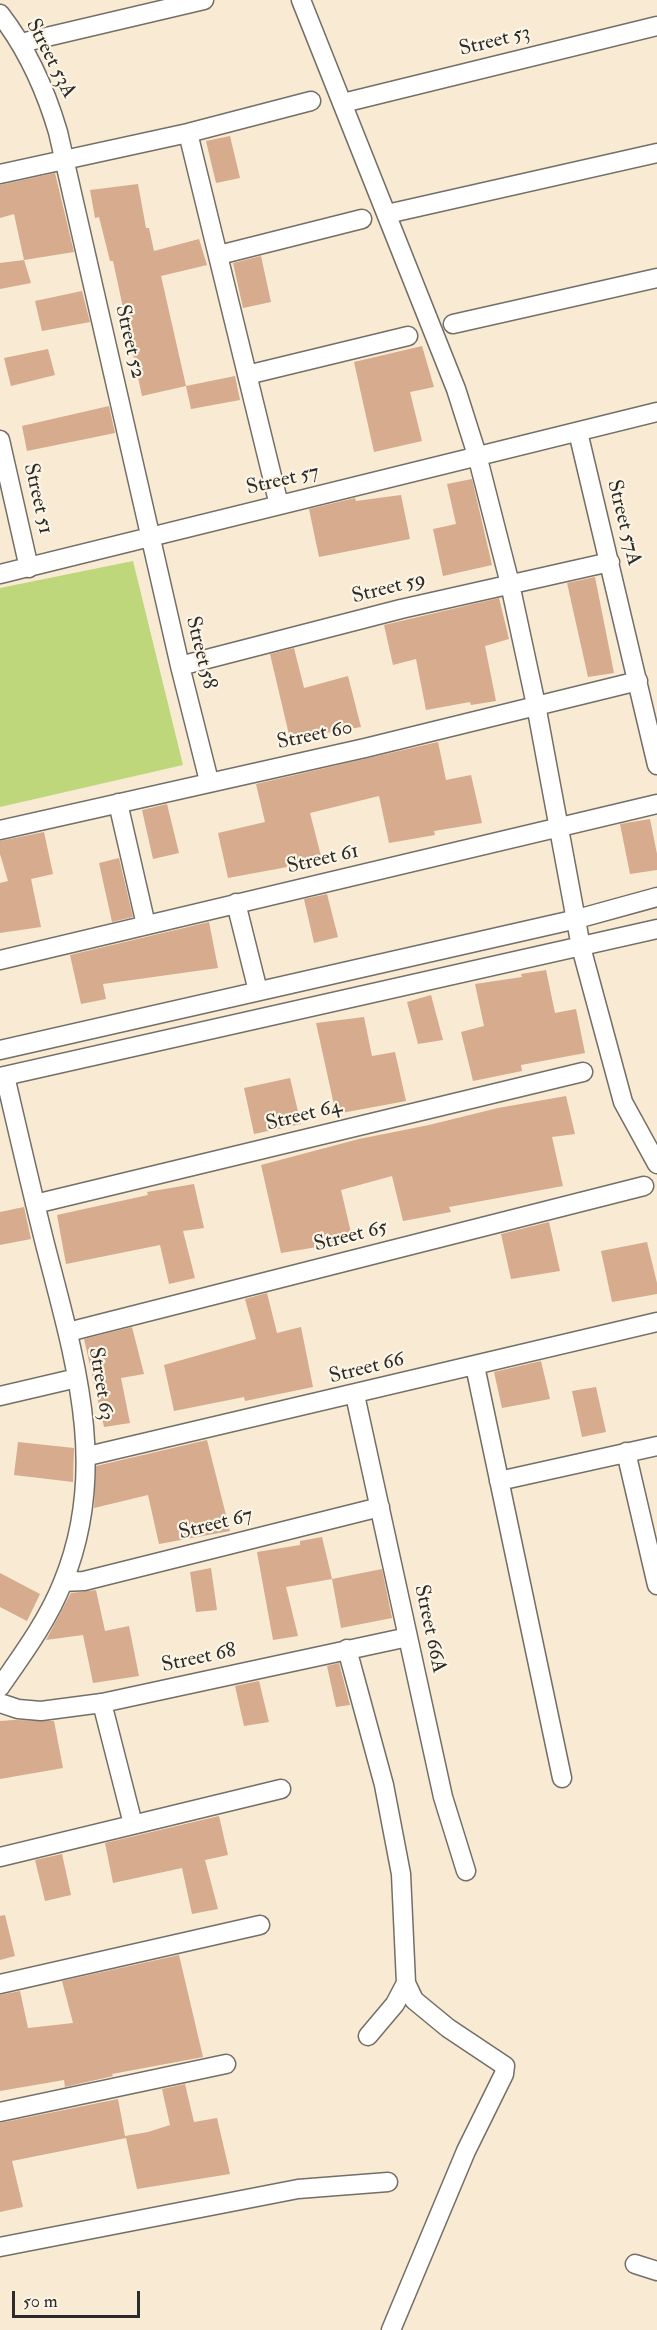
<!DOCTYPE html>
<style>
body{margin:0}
#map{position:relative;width:657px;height:2330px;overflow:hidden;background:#f8ead3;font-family:"IM FELL Double Pica",serif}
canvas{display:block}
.scale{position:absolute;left:12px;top:2291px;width:128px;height:27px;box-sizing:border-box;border:3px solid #2b2b2b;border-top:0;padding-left:8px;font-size:18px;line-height:21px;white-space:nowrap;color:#2b2b2b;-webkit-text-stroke:4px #fcf5e5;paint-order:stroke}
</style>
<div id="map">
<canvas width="657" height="2330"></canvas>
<div class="scale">50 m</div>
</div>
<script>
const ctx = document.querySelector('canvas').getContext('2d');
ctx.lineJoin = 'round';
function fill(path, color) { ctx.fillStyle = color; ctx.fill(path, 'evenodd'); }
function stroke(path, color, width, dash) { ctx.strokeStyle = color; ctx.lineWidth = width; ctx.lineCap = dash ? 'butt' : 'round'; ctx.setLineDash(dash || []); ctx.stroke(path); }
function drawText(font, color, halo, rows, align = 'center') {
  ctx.font = font + ' "IM FELL Double Pica",serif'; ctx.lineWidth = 4.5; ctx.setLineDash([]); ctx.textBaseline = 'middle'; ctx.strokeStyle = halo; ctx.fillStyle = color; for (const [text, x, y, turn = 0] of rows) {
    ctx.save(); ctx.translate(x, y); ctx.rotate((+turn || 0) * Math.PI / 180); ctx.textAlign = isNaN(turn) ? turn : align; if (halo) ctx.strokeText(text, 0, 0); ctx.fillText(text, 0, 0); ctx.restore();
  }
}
const green = new Path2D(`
 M133 561 183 765 0 807V588Z`);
const building = new Path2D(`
 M230 136 240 178 216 183 206 141Z
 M55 173 74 252 24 260 14 214 0 218V185Z
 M138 184 146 228H149L154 251 199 239 207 265 161 276 186 386 142 396 113 261H110L99 217 95 218 90 190Z
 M261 256 271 302 243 308 233 263Z
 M24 260 31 283 0 289V263Z
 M82 291 90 322 42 331 35 301Z
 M422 346 434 387 410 392 422 441 374 452 354 362Z
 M48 349 55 375 11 386 4 358Z
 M235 376 240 400 191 409 186 386Z
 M109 406 115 433 27 451 22 426Z
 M472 479 492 565 443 576 433 529 456 524 447 484Z
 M401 495 410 539 319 557 309 509 355 498 356 501Z
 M595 577 614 673 588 677 567 583Z
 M499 598 509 639 485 646 496 701 471 705 470 702 426 710 416 659 393 665 384 625Z
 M294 648 304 688 348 676 361 727 290 739 270 654Z
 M438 742 446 780 471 775 482 823 434 831 435 835 389 843 379 796 310 813 323 864 299 870 298 865 228 878 218 833 265 822 256 784Z
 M167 804 179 853 153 859 142 810Z
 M650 819 657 854V870L630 874 620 824Z
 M44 832 53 874 31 879 41 927 0 933V883L8 881 0 854V841Z
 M119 858 133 917 112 922 99 863Z
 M327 894 338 937 314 943 304 899Z
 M209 922 218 968 103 984 106 999 81 1004 70 955Z
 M546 970 555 1013 576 1009 585 1053 521 1065 522 1071 473 1081 461 1032 484 1026 475 984 522 977 521 974Z
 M431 995 443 1040 418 1044 407 1002Z
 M364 1017 372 1056 395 1052 406 1101 336 1114 316 1023Z
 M290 1078 301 1124 254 1134 244 1088Z
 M566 1096 575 1134 552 1137 563 1186 449 1207 451 1212 403 1221 392 1176 341 1190 353 1241 281 1253 261 1165 359 1139 429 1125 498 1108Z
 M194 1184 204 1228 183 1231 195 1278 169 1284 160 1245 66 1264 57 1215 148 1195 147 1192Z
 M24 1207 31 1239 0 1245V1212Z
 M549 1222 560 1271 511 1279 501 1234Z
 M647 1242 657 1283V1294L612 1302 601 1251Z
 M267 1293 277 1333 301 1327 313 1387 245 1401 244 1397 174 1411 164 1365 256 1339 245 1299Z
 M132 1327 144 1374 121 1378 130 1423 104 1427 84 1339Z
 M541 1361 550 1399 502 1408 494 1372Z
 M596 1387 606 1432 582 1437 572 1391Z
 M207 1440 230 1531 159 1544 148 1495 94 1508 96 1466Z
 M18 1442 74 1448 73 1482 14 1475Z
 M322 1537 332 1579 382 1569 392 1618 341 1628 332 1579 286 1587 298 1636 273 1640 257 1552 300 1545V1541Z
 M211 1568 217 1610 196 1612 190 1572Z
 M0 1573 40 1594 27 1621 0 1607Z
 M96 1590 105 1631 129 1626 139 1676 93 1683 83 1635 46 1640 71 1593Z
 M339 1663 350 1705 336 1707 327 1666Z
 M259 1681 269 1722 244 1726 235 1686Z
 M14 1720 54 1721 63 1768 0 1779V1721Z
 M219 1816 228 1855 205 1860 218 1909 192 1914 182 1868 113 1883 105 1843Z
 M62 1854 71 1895 45 1901 35 1860Z
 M5 1915 15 1956 0 1960V1916Z
 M179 1955 203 2057 112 2074 113 2076 65 2087 64 2080 0 2091V1995L20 1991 28 2028 73 2023 62 1981Z
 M185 2084 194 2122 217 2118 230 2174 137 2189 126 2138 12 2161 23 2207 0 2212V2123L118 2099 125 2136 148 2132 170 2125 162 2089Z`);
const minor = new Path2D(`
 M301 0 456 389 477 455 510 584 536 705 581 947 623 1102 657 1164
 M0 14C28 50 45 88 58 132L180 666 209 781
 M21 43 204 0
 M343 103 657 26
 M188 133 279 505
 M0 174 188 133 311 101
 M387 214 657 153
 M219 255 362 219
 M453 324 657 278
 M247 375 408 336
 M578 432 657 765
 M0 440 29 568
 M0 574 657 412
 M180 666 401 609 610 562
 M118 803 146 925
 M0 830 365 748 638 681
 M236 903 258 991
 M0 960 657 804
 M0 1050 577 919 657 897
 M0 1077 657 929
 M35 1204 583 1072
 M68 1332 644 1186
 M475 1366 562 1778
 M355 1395 443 1797 466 1871
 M0 1396 77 1378
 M626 1452 657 1585
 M88 1456 657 1322
 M499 1481 657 1446
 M63 1582 84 1581 380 1507
 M347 1649 384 1785 401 1874 406 1983 395 2004 368 2036
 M0 1687C23 1654 48 1620 63 1582 110 1468 74 1357 45 1244 31 1188 18 1132 5 1076
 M0 1703 18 1709 41 1711 102 1703 408 1637
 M102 1703 133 1824
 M0 1857 281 1789
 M0 1984 260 1925
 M0 2112 226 2064
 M0 2247 298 2189 388 2182
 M635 2264 657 2271
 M391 2330 466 2151 504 2074 505 2066 448 2028 414 2000 406 1983`);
const streetNames = [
 ["Street 53",495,42,-14],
 ["Street 53A",50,59,63],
 ["Street 52",129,342,77],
 ["Street 57",283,481,-13],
 ["Street 51",37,499,77],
 ["Street 57A",623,523,76],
 ["Street 59",389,589,-14],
 ["Street 58",200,653,76],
 ["Street 60",315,736,-12],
 ["Street 61",323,860,-13],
 ["Street 64",304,1116,-14],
 ["Street 65",351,1237,-14],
 ["Street 66",367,1369,-14],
 ["Street 63",100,1384,81],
 ["Street 67",216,1525,-14],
 ["Street 66A",429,1629,78],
 ["Street 68",199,1659,-12]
];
fill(green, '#bed77b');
fill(building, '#d6ab8e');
stroke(minor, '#736e66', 21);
stroke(minor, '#fff', 18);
drawText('21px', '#2b2b2b', '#fcf5e5', streetNames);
</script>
